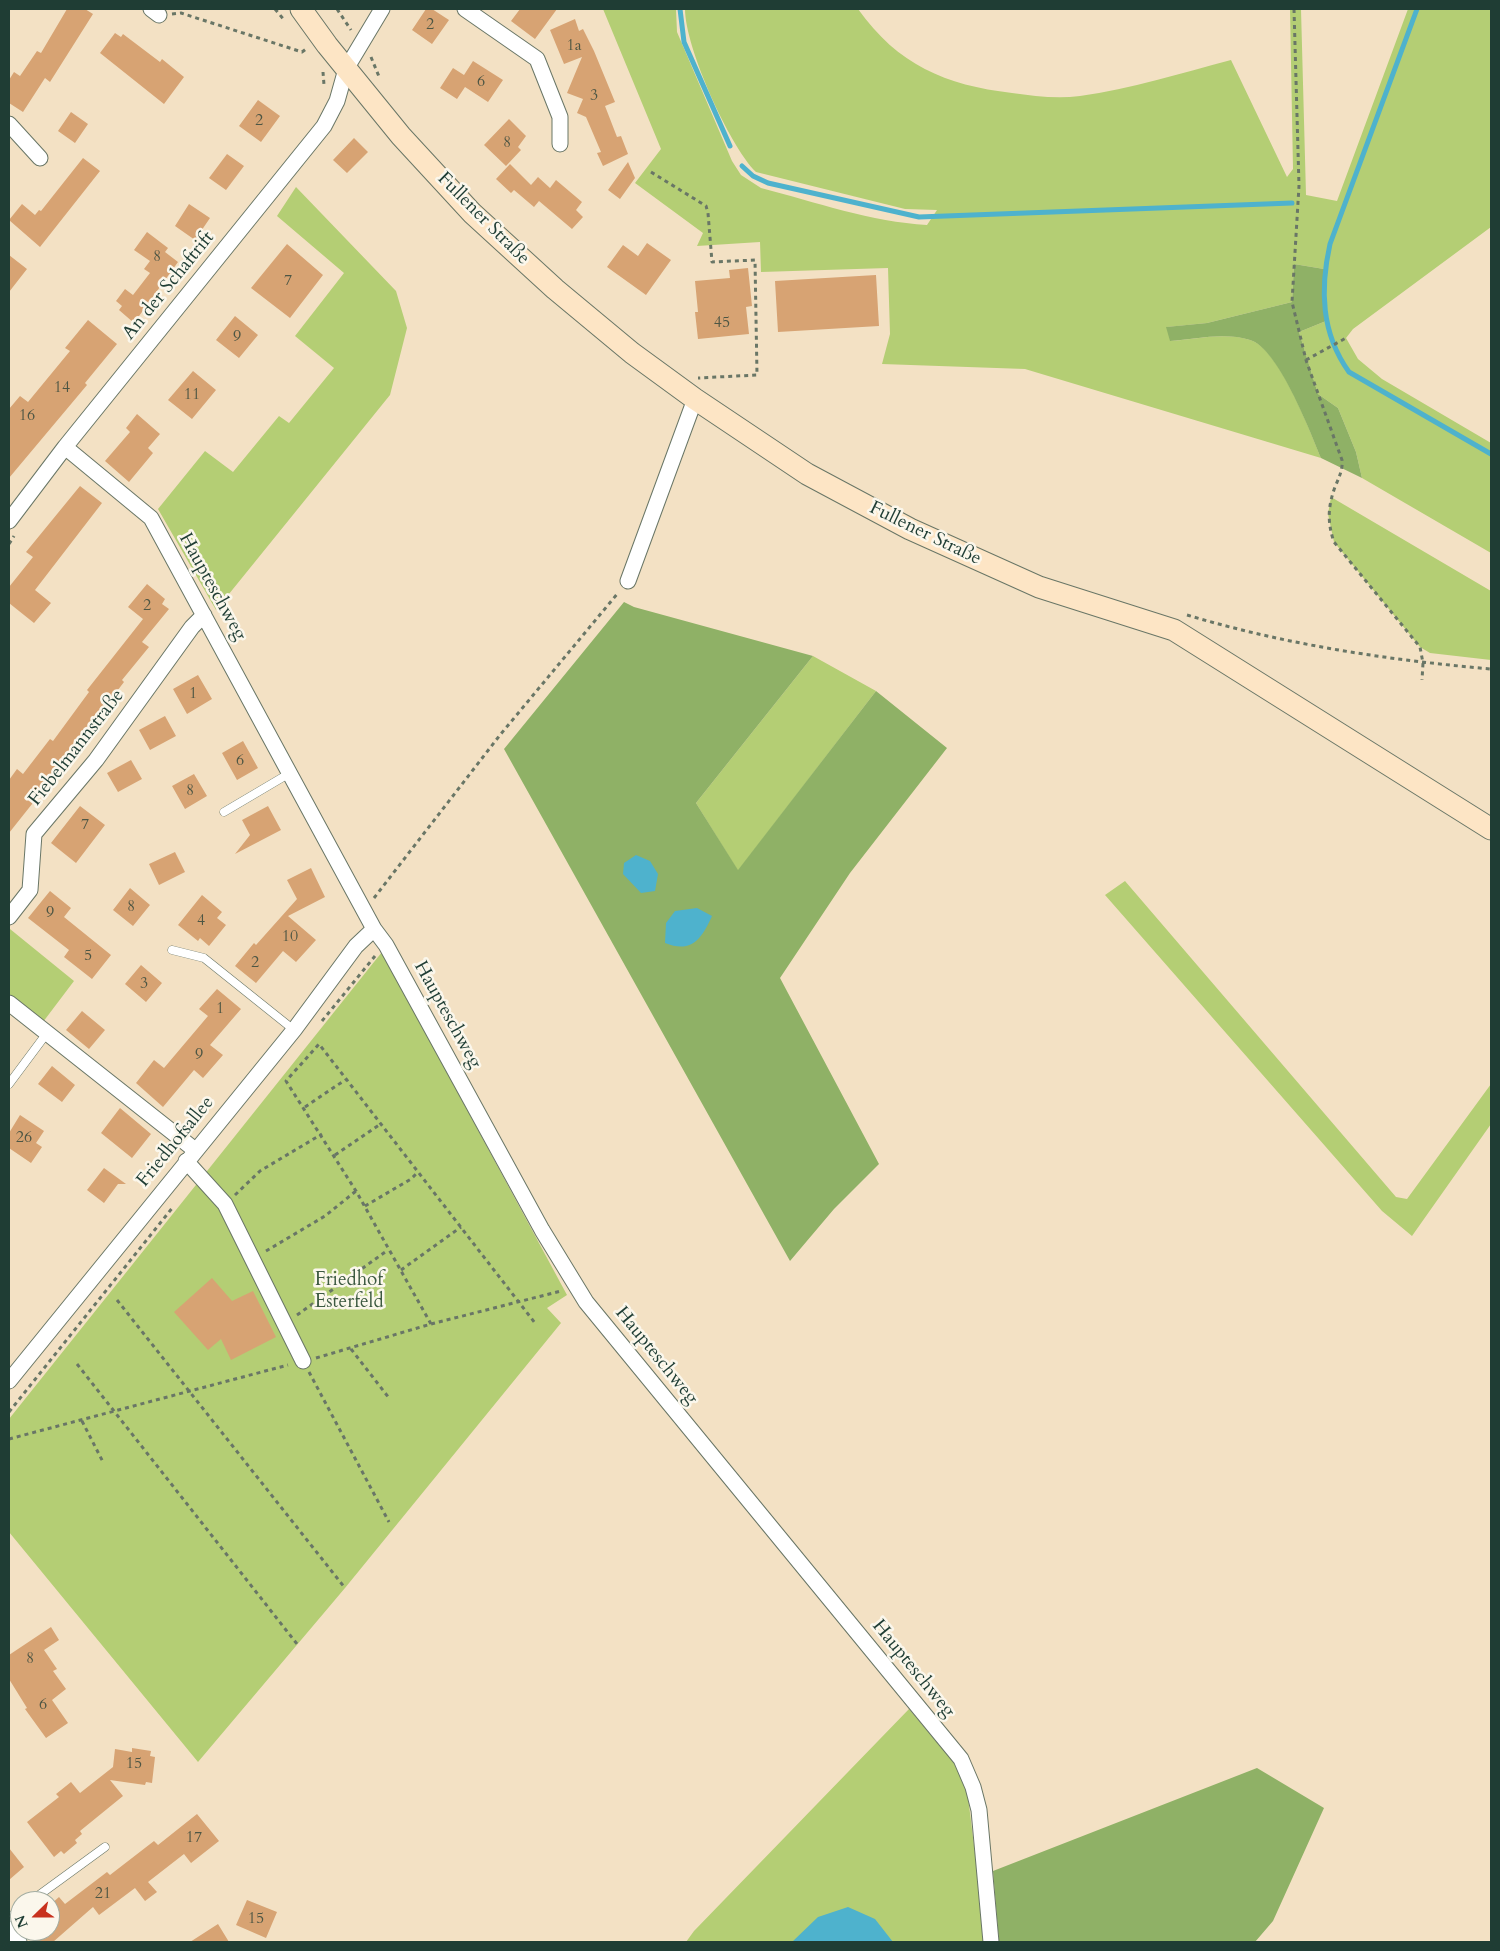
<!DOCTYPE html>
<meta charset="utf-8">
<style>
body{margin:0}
#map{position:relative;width:1500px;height:1951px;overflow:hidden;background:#f3e1c4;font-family:Cardo,serif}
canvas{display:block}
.frame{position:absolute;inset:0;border:10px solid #1f3d34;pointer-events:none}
.north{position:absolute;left:10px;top:1891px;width:50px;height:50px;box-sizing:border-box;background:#fbf7ec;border:1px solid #a3ada2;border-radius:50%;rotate:248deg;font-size:14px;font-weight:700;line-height:20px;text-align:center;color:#1f3d34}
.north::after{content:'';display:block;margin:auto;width:18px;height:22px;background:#c8321e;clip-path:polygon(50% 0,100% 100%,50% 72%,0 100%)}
</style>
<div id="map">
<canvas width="1500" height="1951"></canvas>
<div class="frame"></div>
<div class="north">N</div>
</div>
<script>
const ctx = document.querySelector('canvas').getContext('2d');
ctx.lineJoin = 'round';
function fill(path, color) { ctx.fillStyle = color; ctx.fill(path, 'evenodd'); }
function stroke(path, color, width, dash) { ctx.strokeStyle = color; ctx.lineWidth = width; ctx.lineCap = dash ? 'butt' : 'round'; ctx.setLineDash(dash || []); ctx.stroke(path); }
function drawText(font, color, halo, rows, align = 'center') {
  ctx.font = font + ' Cardo,serif'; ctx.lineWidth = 5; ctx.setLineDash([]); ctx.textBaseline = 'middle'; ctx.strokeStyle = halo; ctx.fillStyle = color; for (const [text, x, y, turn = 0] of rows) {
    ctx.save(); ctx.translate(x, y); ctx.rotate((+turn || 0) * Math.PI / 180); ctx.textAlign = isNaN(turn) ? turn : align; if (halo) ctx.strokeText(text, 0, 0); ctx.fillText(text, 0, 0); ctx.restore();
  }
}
const green = new Path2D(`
 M603 9H676L677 32 732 161 741 175 761 188C815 202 872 222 927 225L937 210 905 209 756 172C729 145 685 47 685 9H858C898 65 945 85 1012 93 1034 96 1057 99 1080 96 1131 89 1181 73 1231 60L1287 177 1293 169 1290 9H1301L1306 195 1337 201 1408 9H1491V227L1353 329 1346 338 1358 359 1382 379 1491 443V553L1362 478 1356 452 1338 408 1318 394 1299 332 1326 321 1323 295 1324 269 1294 264 1292 302 1207 323 1167 327 1171 341C1196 339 1226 332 1250 340 1279 348 1310 431 1321 458L1025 369 882 364 890 334 888 268 761 272 760 242 697 246 703 233 635 183 661 149Z
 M296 187 396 291 407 328 390 395 216 610 158 509 205 451 233 472 279 416 289 423 334 368 295 336 344 273 277 216Z
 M1331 497 1491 591V660L1430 653 1420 647 1334 542 1328 514Z
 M813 656 876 691 738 871 696 803Z
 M1125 881 1396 1197 1407 1199 1491 1084V1124L1412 1236 1382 1211 1105 895Z
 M10 929 74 981 43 1022 9 995Z
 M382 952 567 1295 547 1308 561 1323 345 1588 198 1762 9 1532V1419Z
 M909 1709 953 1761 967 1789 986 1942H686L694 1931Z`);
const forest = new Path2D(`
 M1294 264 1324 269 1323 295 1326 321 1299 332 1318 394 1338 408 1356 452 1362 478 1321 458C1310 431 1278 348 1250 340 1225 332 1196 339 1170 341L1166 327 1207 323 1292 302Z
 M624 602 634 607 813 656 696 803 738 870 876 691 947 748 850 873 780 978 879 1164 834 1209 790 1261 504 749Z
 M1257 1768 1324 1808 1273 1921 1255 1942H999L993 1871Z`);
const water = new Path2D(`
 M636 855 650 861 658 874 655 891 641 893 623 874 624 863Z
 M697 908 712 916C702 938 692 954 665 943L666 923 675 911Z
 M848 1907 875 1919 893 1942H792L818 1917Z`);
const stream = new Path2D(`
 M680 9 684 42 730 146
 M1417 9 1330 244C1320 289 1321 333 1349 372L1491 454
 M742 166 753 176 768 183 919 217 1292 203`);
const building = new Path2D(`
 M67 9H85L93 14 50 82 45 78 23 112 9 103V80L14 72 20 76 37 51 41 53Z
 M426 9H432L449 20 432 44 412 30Z
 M520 9H557L535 39 511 21Z
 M575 19 579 31 583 29 594 51 615 102 605 106 617 137 621 136 628 154 603 166 597 153 601 152 586 117 577 113 583 99 567 93 582 57 564 64 550 30Z
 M115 33 121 37 123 34 160 62 162 59 184 77 164 104 100 53Z
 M473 61 503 80 488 102 465 87 457 99 440 88 453 68 464 75Z
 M258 100 280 116 261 142 239 126Z
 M71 112 88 124 75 143 58 131Z
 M509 119 526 136 518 147 521 150 506 166 484 145Z
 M354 138 368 152 347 173 333 160Z
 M227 154 244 166 226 190 209 178Z
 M83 158 100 171 40 247 9 220 22 204 35 215 39 210 41 211Z
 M628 162 635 178 620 199 608 190Z
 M510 164 531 185 538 177 550 188 556 180 582 202 576 210 583 217 572 229 539 201 534 207 514 190 511 193 496 179Z
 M189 204 210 218 195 240 175 226Z
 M147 232 168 248 165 252 178 262 134 323 119 310 122 306 116 301 125 289 133 295 150 273 144 269 150 261 134 250Z
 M647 243 671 260 646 295 607 267 623 245 638 256Z
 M287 244 323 275 290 318 251 288Z
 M9 255 27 269 9 292Z
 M748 268 752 306 746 307 749 334 698 339 695 312H698L695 281 730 278 729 270Z
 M876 275 879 326 778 332 775 281Z
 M235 316 258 335 239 358 216 340Z
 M88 320 117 344 85 383 87 385 9 478V409L20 396 28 402 70 351 65 348Z
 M193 371 216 390 192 419 168 400Z
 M137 414 160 434 148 448 153 453 129 482 105 461 130 432 126 428Z
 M80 486 102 503 35 590 51 603 34 623 9 603V587L33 557 26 552Z
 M147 584 165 599 162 604 169 609 142 642 149 647 122 680 124 682 69 754 71 755 9 833V780L17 769 23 774 50 739 53 741 89 692 87 690 143 619 128 607Z
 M198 675 212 699 187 714 173 689Z
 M165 716 176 736 150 750 139 730Z
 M243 741 258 768 237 780 222 753Z
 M131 760 142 779 118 792 107 773Z
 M194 774 207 796 185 809 172 786Z
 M80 806 105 825 76 863 51 843Z
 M268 806 281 830 235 854 250 835 242 820Z
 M175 852 185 872 159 885 149 864Z
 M311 868 325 897 288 916 316 940 296 962 283 951 256 983 235 966 254 943 256 945 297 899 287 880Z
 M130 888 150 905 133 926 113 910Z
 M50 891 71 908 64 917 111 955 92 979 64 957 69 950 28 918Z
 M202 895 222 912 217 918 226 925 209 946 200 938 198 941 178 925Z
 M141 965 162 983 146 1002 125 984Z
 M217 989 241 1009 210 1045 223 1055 203 1078 194 1070 163 1107 136 1083 154 1060 164 1068 208 1016 199 1009Z
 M82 1011 105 1030 89 1049 66 1030Z
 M52 1066 75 1085 62 1102 38 1084Z
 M120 1108 151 1134 132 1158 101 1133Z
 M20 1115 44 1131 36 1143 42 1147 31 1163 9 1148V1133Z
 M104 1168 126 1184H118L104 1203 87 1190Z
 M212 1278 232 1301 253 1291 276 1337 231 1360 221 1339 208 1350 174 1312Z
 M51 1627 59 1640 44 1650 57 1669 53 1671 66 1689 52 1700 68 1723 46 1738 25 1709 27 1708 9 1679V1655Z
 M132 1748 151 1751 150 1756 155 1757 152 1783 146 1782 145 1785 110 1780 123 1796 80 1831 82 1834 75 1840 77 1843 64 1854 61 1851 54 1857 27 1822 59 1797 56 1794 71 1782 80 1793 113 1767 115 1749 132 1752Z
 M197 1814 219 1841 191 1863 184 1854 148 1882 157 1892 145 1901 135 1888 99 1915 93 1907 53 1942H31L44 1931H50V1905L59 1897 65 1904 107 1872 110 1875 154 1841 158 1845Z
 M9 1848 24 1867 9 1880Z
 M247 1900 277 1912 266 1938 236 1925Z
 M218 1924 229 1942H190Z`);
const path = new Path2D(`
 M275 9 285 21
 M337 9 351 30
 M1294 9 1299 186 1292 302 1306 360 1342 460C1343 470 1339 477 1335 487 1328 506 1327 522 1334 542L1420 647 1423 663 1422 680
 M172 14 181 13 302 52 306 49
 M371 57 380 79
 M323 72 324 85
 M651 172 706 206 708 213 712 262 755 260 757 375 698 378
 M1306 360 1346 338
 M9 544 14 536
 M1187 615C1287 645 1388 660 1491 669
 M374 898 500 735 618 593
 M322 1021 375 956
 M305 1107 345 1080
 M335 1155 379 1125
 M235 1195 260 1171 322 1134
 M365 1206 411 1179 418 1172
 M266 1251 325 1216 356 1191
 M401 1270 461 1227
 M117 1300 345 1588
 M297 1315 388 1250
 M431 1324 356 1191 286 1081 319 1044 535 1323
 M351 1349 389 1398
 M316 1358 431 1324 561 1291
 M77 1364 297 1644
 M309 1372 389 1522
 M9 1412 173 1207
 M82 1421 103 1462
 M9 1439 288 1365`);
const lane = new Path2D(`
 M224 812 290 773
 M172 950 204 958 294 1030
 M9 1084 47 1033
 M31 1901 105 1847
 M9 1918 20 1909`);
const street = new Path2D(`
 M151 9 159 15
 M465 9 537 59 560 117V144
 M9 124 40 158
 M65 447 151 518 374 929 386 945 542 1230 586 1302 961 1759 973 1787 979 1810 991 1942
 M9 521 65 447 324 126 337 101 346 69 382 9
 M628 581 695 399
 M9 917 30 890 34 834 96 760 192 627 204 615
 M9 1003 195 1150
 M186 1161 225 1204 303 1361
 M9 1381 294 1030 356 946 374 929
 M9 1929 19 1942`);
const secondary = new Path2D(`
 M301 9 327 45 401 136 472 213 555 289 632 353 695 399 807 474 910 529 1039 587 1174 630 1491 829`);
const numberNames = [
 ["2",430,25],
 ["1a",574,46],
 ["6",481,82],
 ["3",594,96],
 ["2",259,121],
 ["8",507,143],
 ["8",157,257],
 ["7",288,281],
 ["45",722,323],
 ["9",237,337],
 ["14",62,388],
 ["11",192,395],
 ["16",27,416],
 ["2",147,606],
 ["1",193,694],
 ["6",240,761],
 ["8",190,791],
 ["7",85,825],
 ["8",131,907],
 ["9",50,913],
 ["4",201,921],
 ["10",290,937],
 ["5",88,956],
 ["2",255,963],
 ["3",144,984],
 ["1",220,1009],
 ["9",199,1055],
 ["26",24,1138],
 ["8",30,1659],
 ["6",43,1705],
 ["15",134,1764],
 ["17",194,1838],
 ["21",103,1894],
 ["15",256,1919]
];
const streetNames = [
 ["Fullener Straße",483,219,45],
 ["An der Schaftrift",169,286,-51],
 ["Fullener Straße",925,534,26],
 ["Haupteschweg",212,587,61],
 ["Fiebelmannstraße",77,748,-52],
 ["Haupteschweg",447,1015,61],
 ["Friedhofsallee",176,1142,-51],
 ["Haupteschweg",656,1356,51],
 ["Haupteschweg",913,1669,51]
];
const parkNames = [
 ["Friedhof",349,1281],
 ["Esterfeld",349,1303]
];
fill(green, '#b4ce74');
fill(forest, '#8fb166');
fill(water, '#4eb2cd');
stroke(stream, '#4eb2cd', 5);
fill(building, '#d7a373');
stroke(lane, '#697666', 9);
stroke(street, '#697666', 17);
stroke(secondary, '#697666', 23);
stroke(path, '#697666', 3, [4, 4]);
stroke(lane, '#fff', 8);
stroke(street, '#fff', 15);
stroke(secondary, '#fde5c5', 21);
drawText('16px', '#4d5644', null, numberNames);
drawText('19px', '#1f3d34', '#fbf7ec', streetNames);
drawText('19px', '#3d5a41', '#fbf7ec', parkNames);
</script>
